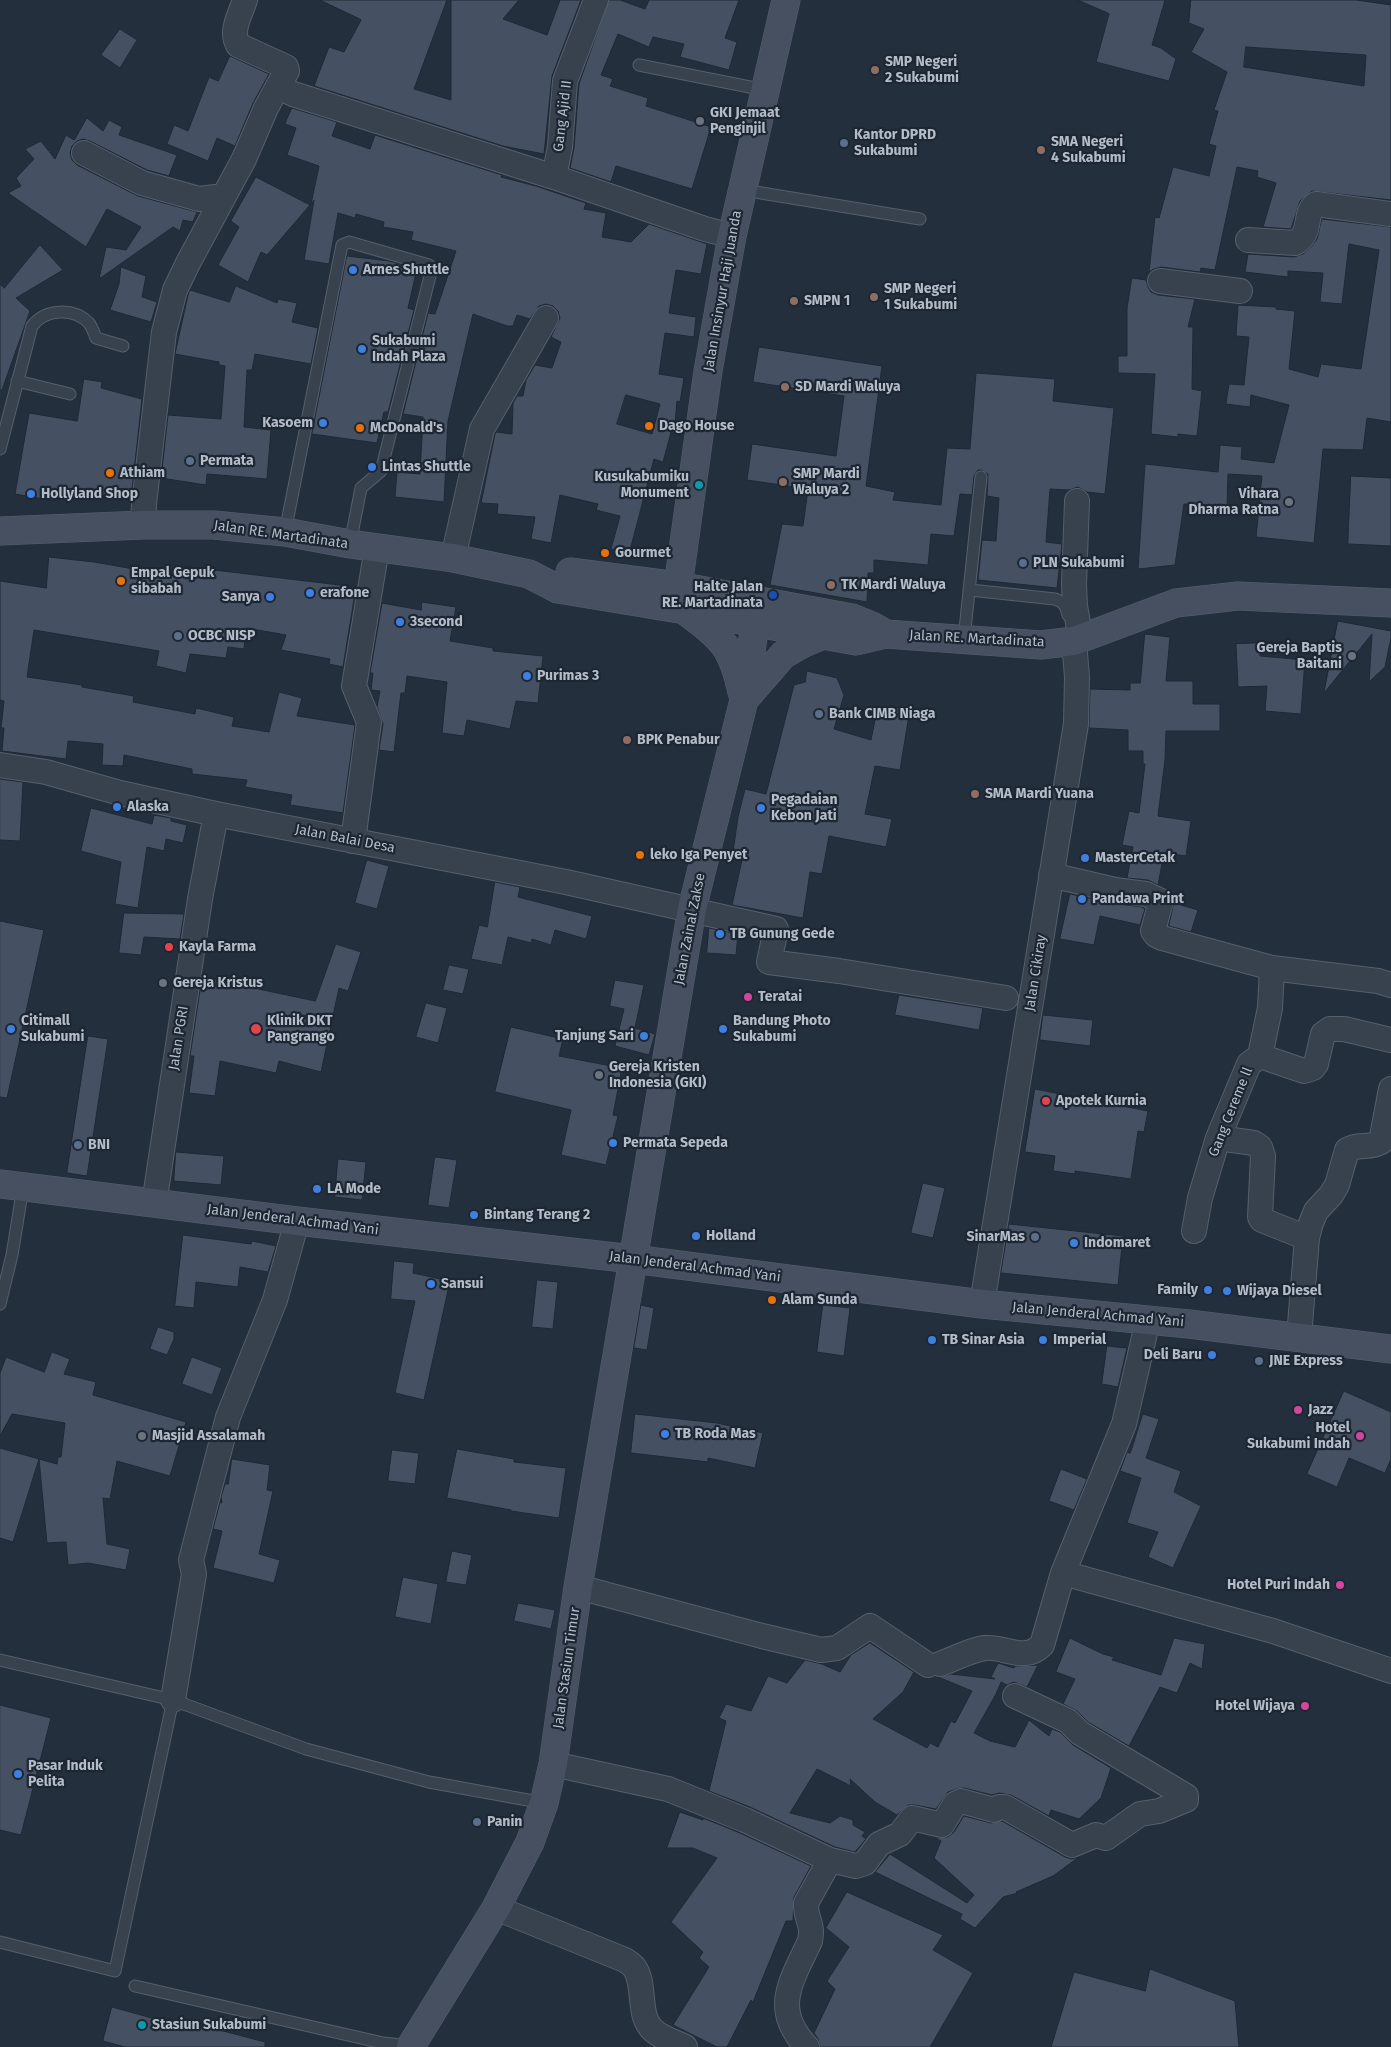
<!DOCTYPE html>
<style>
body{margin:0}
canvas{display:block;background:#242f3e}
</style>
<canvas width="1391" height="2047"></canvas>
<script>
const ctx = document.querySelector('canvas').getContext('2d');
ctx.lineJoin = 'round';
function fill(path, color) { ctx.fillStyle = color; ctx.fill(path, 'evenodd'); }
function stroke(path, color, width, dash) { ctx.strokeStyle = color; ctx.lineWidth = width; ctx.lineCap = dash ? 'butt' : 'round'; ctx.setLineDash(dash || []); ctx.stroke(path); }
function drawText(font, color, halo, rows, align = 'center') {
  ctx.font = font + ' "Fira Sans",sans-serif'; ctx.lineWidth = 4.5; ctx.setLineDash([]); ctx.textBaseline = 'middle'; ctx.strokeStyle = halo; ctx.fillStyle = color; for (const [text, x, y, turn = 0] of rows) {
    ctx.save(); ctx.translate(x, y); ctx.rotate((+turn || 0) * Math.PI / 180); ctx.textAlign = isNaN(turn) ? turn : align; if (halo) ctx.strokeText(text, 0, 0); ctx.fillText(text, 0, 0); ctx.restore();
  }
}
const building = new Path2D(`
 M320 0H447L414 89 451 100V0H519L503 19 547 35 560 0H581L552 76 544 154 503 146 314 86 329 47 344 52 361 20Z
 M609 0H620L645 9 649 0H739L725 38 737 42 729 70 680 57 684 44 653 37 649 47 618 34 601 75 613 79 610 86 648 98 646 106 711 127 692 189 616 166 611 182 570 168 574 148 579 84Z
 M1078 0H1165L1152 45 1161 48 1176 59 1169 81 1096 62 1109 14Z
 M1191 0H1356L1391 5V200L1312 191 1300 201 1291 229 1263 227 1276 183 1257 177 1258 171 1237 167 1215 270 1201 268 1200 272 1161 267 1154 269 1149 272 1155 217 1159 218 1173 167 1209 176 1216 146 1209 144 1218 111 1214 110 1227 72 1191 52 1204 29 1189 23ZM1246 47 1366 55 1364 86 1244 67Z
 M120 29 137 40 120 68 101 55Z
 M230 56 269 74 253 103 235 146 217 138 208 161 167 144 174 125 188 131 209 77 218 81Z
 M292 108 337 122 332 136 370 149 375 135 502 175 501 177 536 186 586 203 584 209 606 213 602 237 631 242 649 224 707 244 701 274 676 270 669 313 696 317 694 337 665 333 659 374 684 378 680 402 677 401 675 425H673L663 462 654 459 629 554 611 549 620 516 596 510 598 504 560 495 551 543 531 539 535 517 497 514 498 504 481 503 495 434 496 432 512 434 513 403 517 396H523L526 380 535 365 552 368 561 342 551 337 560 318 558 311 553 306 546 304 539 306 530 319 517 315 513 326H507L473 314 448 421 444 502 395 497 397 472 420 474 423 417 403 414 428 313 435 314 456 251 411 240 413 232 383 227 384 222 356 214 355 218 338 213 329 264 304 260 314 200 311 204 319 166 287 155 296 128 285 124ZM626 395 660 404 652 434 617 424Z
 M87 118 103 131 109 120 122 127 119 135 177 155 169 176 147 170 90 141 83 139 77 141 72 146 70 153 72 160 77 165 138 196 197 212 193 222 183 220 180 231 173 227 99 279 106 247 126 250 141 227 107 209 86 247 8 193 21 186 16 178 34 159 25 149 41 141 55 159 66 135 74 140Z
 M256 177 310 205 267 255 261 252 248 282 218 265 239 227 231 221Z
 M1322 219 1391 227V422L1367 418 1363 450 1323 449 1314 543 1256 537 1262 476 1228 474 1227 506 1184 504 1175 565 1138 569 1145 464 1218 472 1220 445 1242 447 1241 459 1274 463 1289 405 1251 395 1250 407 1226 404 1229 384 1244 385 1249 337 1236 336 1238 305 1276 307V309L1295 311 1289 369 1318 377 1321 364 1361 369 1379 250 1349 244 1342 304 1320 302 1323 273 1288 271V277L1245 272 1248 254 1294 257 1303 254 1311 247 1317 239Z
 M40 245 63 270 16 298 30 311 2 390H0V284L4 288Z
 M347 256 389 261 417 269 408 308 414 310 388 412H384L377 443 312 434Z
 M121 267 146 276 142 297 157 302 151 322 110 310 119 284Z
 M1132 278 1146 280 1148 287 1151 292 1158 295 1195 299 1188 327H1193L1192 389 1202 391 1197 436 1178 434V437L1151 434 1155 374 1118 373V356H1127V309Z
 M236 286 277 303 278 299 297 303 292 322 318 328 311 364 255 354 252 370H247L244 427 271 430 267 479 207 474 206 485 161 478 168 415 221 419 225 366 219 365V362L175 354 188 295 190 290 229 302Z
 M759 347 882 366 866 486 895 492 893 500 941 505 947 448 970 449 976 373 1055 379 1053 401 1114 408 1105 494 1087 492 1078 487 1069 490 1050 489 1046 542 1062 544 1057 588 978 580 982 540 996 541 999 498 987 496 988 474 981 470H978L974 476 972 495 960 494 954 536 931 534 928 565 874 560V573H868L867 602 770 585 782 524 803 526 808 489 747 480 752 444 836 456 844 396 753 382Z
 M84 379 102 382 101 388 142 399 132 490 116 488 115 497 57 488 55 501 15 494 29 413 77 421Z
 M1351 476 1391 478V546L1348 544Z
 M49 557 94 562 179 577 181 566 356 587 343 667 329 664 330 659 281 650 286 635 246 628 244 649 228 647 226 658 190 654 186 673 156 666 159 651 34 630 27 677 82 685V687L134 696 133 702 195 714 196 708 234 717 232 726 269 732 279 692 302 698 297 716 355 725 343 813 290 805 292 795 245 787 247 780 192 774V769L124 755 123 766 102 765 103 744 68 741 66 759 2 751 4 728H1L4 701 0 700V581L46 588Z
 M422 602 456 607 450 641 493 648V651L543 656 538 703 516 701 510 729 467 720 464 736 442 733 447 682 407 676 405 693H401L394 752 379 750 383 724 377 707 380 691 371 690 373 673H370L382 603 421 610Z
 M1338 621 1391 631V638L1385 667 1369 682 1372 634 1324 693Z
 M1145 634 1170 637 1166 681H1193V704H1220V731H1166L1165 760 1158 816 1191 821 1186 856 1164 853 1158 885 1148 880 1127 878 1133 847 1122 845 1129 811 1139 813 1145 764H1143V751H1128V730L1089 728 1090 689 1130 690V683H1140Z
 M1260 643V656L1305 660 1301 714 1265 711 1267 686 1238 687 1236 644Z
 M807 671 837 678 844 695 834 729 871 740 876 715 891 718 893 707 910 709 900 770 875 766 865 814 892 819 886 847 829 836 822 874 810 872 803 918 732 905 742 860 732 859 738 817 745 789 766 794 794 685 805 682Z
 M0 779 23 782 20 841 0 840Z
 M91 808 152 824 154 815 171 818V821L187 825 183 843 166 839 164 851 147 847 138 908 115 904 121 862 81 851Z
 M367 860 389 866 377 909 355 903Z
 M495 882 520 887 518 897 592 916 586 939 555 930 551 945 532 939 531 943 508 937 502 965 471 959 479 925 487 927Z
 M1070 894 1112 903 1142 907 1145 909 1140 925 1100 916 1094 945 1060 939Z
 M1174 903 1198 910 1191 932 1169 926Z
 M124 913 184 914 180 939 144 937 141 955 119 953Z
 M0 921 44 930 7 1098 0 1097Z
 M709 928 738 934 736 955 707 953Z
 M336 944 361 952 348 991 339 988 321 1072 279 1061 276 1073 220 1061 215 1096 189 1093 194 1056H190L202 977 315 1001Z
 M449 965 469 969 463 994 443 990Z
 M615 980 644 985 635 1028 655 1034 649 1055 615 1046 624 1009 610 1006Z
 M899 995 983 1008 979 1030 895 1015Z
 M426 1003 447 1008 438 1043 416 1037Z
 M1043 1015 1093 1020 1090 1046 1040 1040Z
 M511 1027 563 1039 559 1056 622 1068 613 1115 618 1116 606 1165 561 1155 571 1110 495 1092Z
 M88 1036 108 1039 87 1176 67 1173Z
 M1035 1089 1148 1111 1144 1132 1138 1131 1131 1179 1075 1171V1174L1053 1171 1055 1156 1025 1152Z
 M176 1152 224 1156 221 1185 174 1181Z
 M435 1157 457 1160 449 1208 428 1205Z
 M338 1159 366 1162 362 1200 335 1197Z
 M923 1183 945 1188 933 1238 911 1233Z
 M1009 1224 1123 1236 1118 1285 1001 1273Z
 M183 1235 251 1244 252 1241 276 1246 268 1272 240 1267 238 1287 196 1282 194 1308 175 1306Z
 M394 1261 414 1263 413 1273 450 1281 424 1400 395 1393 415 1301 391 1299Z
 M537 1280 558 1282 553 1329 532 1327Z
 M641 1305 654 1308 647 1350 634 1348Z
 M823 1305 850 1308 844 1356 817 1352Z
 M158 1327 174 1332V1339L167 1355 150 1349Z
 M1107 1346 1127 1348 1118 1387 1102 1384Z
 M52 1352 70 1359 64 1374 96 1382 93 1395 186 1422 170 1476 117 1461 110 1499 103 1498 107 1544 130 1549 126 1570 88 1563 68 1565 66 1542 47 1543 39 1459 57 1464 58 1457H61L65 1423 12 1414 0 1436V1373L6 1357 44 1372Z
 M192 1357 222 1368 212 1395 182 1384Z
 M1344 1391 1391 1412V1459L1385 1473 1349 1458 1337 1487 1307 1474Z
 M635 1414 717 1423 763 1433 755 1468 708 1458V1462L631 1453Z
 M1143 1414 1159 1419 1146 1458 1181 1471 1174 1492 1201 1506 1173 1568 1148 1557 1158 1532 1127 1523 1141 1478 1120 1471 1127 1452 1130 1453Z
 M0 1448 39 1459 13 1542 0 1538Z
 M457 1449 514 1459V1462L566 1468 559 1518 511 1511V1510L447 1498Z
 M392 1450 419 1453 415 1484 388 1481Z
 M232 1459 270 1465 267 1490 273 1491 259 1554 280 1560 274 1583 213 1568 222 1531 213 1529 220 1502 222 1503 221 1497 225 1484H228Z
 M1061 1469 1087 1479 1074 1510 1049 1501Z
 M452 1551 472 1555 466 1585 446 1582Z
 M403 1577 438 1584 431 1624 395 1617Z
 M518 1603 555 1610 551 1629 514 1621Z
 M1070 1638 1103 1654 1114 1657 1112 1660 1161 1675 1174 1638 1205 1644 1202 1669 1190 1663 1177 1693 1160 1687 1129 1746 1088 1722 1077 1711 1063 1704 1075 1679 1056 1672Z
 M870 1643 914 1672 903 1692 873 1719 927 1748 930 1743 938 1747 951 1721 955 1723 972 1691 938 1677 951 1674 995 1679 991 1677 998 1663 1014 1668 1015 1666 1038 1665 1027 1687 1014 1682 1007 1685 1001 1682 996 1694 974 1733 990 1741 1015 1747 1029 1720 1049 1736 1052 1729 1060 1732 1073 1745 1111 1768 1101 1798 1079 1819 1051 1810 1049 1816 1011 1795 999 1793 992 1795 964 1788 956 1789 948 1792 936 1809 915 1805H908L897 1815 875 1802 850 1779 851 1786 817 1769 790 1813 830 1823 840 1816 853 1820V1825L865 1832 862 1836 866 1839 855 1852 835 1847 750 1807 709 1791 726 1721 719 1718 726 1704 751 1711 768 1676 787 1683 805 1660 822 1664 840 1672 851 1655Z
 M0 1705 51 1718 21 1835 0 1830Z
 M680 1812 703 1820V1818L740 1833 811 1866 794 1897 793 1921H786L753 2002 751 2000 727 2047H717L673 2025 709 1967 699 1958 703 1952 671 1922 717 1858 693 1848H667Z
 M964 1816 991 1823 1002 1821 1065 1857 1072 1859 1079 1857 1053 1876 1016 1892 1018 1893 1003 1897 975 1928 960 1919 962 1914 875 1872 890 1854 967 1903 974 1895 934 1858 941 1841 935 1838 948 1837 954 1832Z
 M847 1892 943 1935 933 1950 973 1973 930 2047H820L818 2039 814 2033 835 1989 827 1981 849 1947 826 1928Z
 M1150 1969 1235 2001 1239 2047H1051L1074 1972 1145 1991Z
 M112 2007 188 2028 189 2022 265 2042V2047H125L103 2041Z`);
const lane = new Path2D(`
 M639 65 765 90
 M743 190 920 219
 M17 381 70 394
 M0 449 32 326C45 309 73 307 89 323 92 327 94 333 96 338L123 346
 M285 532 342 245 349 242 429 265 432 268 381 471 361 488 350 544
 M970 590 1055 599C1064 602 1066 606 1068 615
 M964 639 981 477
 M0 1304 12 1255 23 1187
 M0 1660 173 1700 306 1749 429 1782 544 1803
 M0 1942 115 1971 173 1700
 M135 1986 383 2043 411 2046`);
const street = new Path2D(`
 M245 0C240 15 230 31 238 45L286 67 287 71 278 86
 M84 153 142 183 199 199 224 196
 M554 177 560 147 565 81 596 0
 M1248 240 1295 243C1313 234 1303 212 1316 204L1391 214
 M1160 281 1240 291
 M1077 501 1074 584 1075 606 1081 640
 M143 525 144 504 164 332 175 290 188 263 244 159 266 108 278 86 293 94 554 177 705 229 732 236
 M453 558 482 429 546 318
 M0 765 46 772 120 793 216 814 566 882 776 929 769 962 839 971 1006 998
 M353 841 369 722 354 686 377 548
 M1051 875 1115 890 1146 894 1161 901 1153 931 1156 935 1162 938 1272 968 1378 981 1391 985
 M1260 1056 1304 1071 1313 1068 1316 1064 1323 1034 1330 1029H1344L1391 1040
 M1218 1138 1254 1143 1260 1147 1263 1156 1260 1217 1262 1220 1307 1238
 M154 1204 200 899 216 814
 M1194 1231 1200 1198 1218 1138 1249 1064 1260 1056 1270 1008 1272 968
 M982 1304 1076 724 1077 677 1074 641
 M1299 1337 1307 1238 1311 1223 1316 1211 1331 1195 1337 1185 1347 1150C1358 1143 1370 1149 1381 1142L1391 1089
 M1063 1573 1273 1631 1391 1671
 M578 1587 762 1636 821 1650 837 1648 870 1626 928 1665
 M940 1664C954 1659 970 1650 985 1648 1005 1646 1024 1663 1042 1645L1063 1573 1124 1424 1148 1320
 M173 1700 194 1574 191 1560 228 1417 275 1300 297 1221
 M553 1764 668 1789 745 1820 830 1860 806 1903C805 1919 814 1923 810 1941 791 1982 771 2009 807 2047
 M830 1860 856 1866 865 1863 879 1844 900 1834 912 1818 942 1825 955 1804 961 1801 994 1810 999 1807H1005L1072 1845 1096 1835 1106 1838 1140 1814 1159 1811 1186 1800V1796L1080 1733 1068 1721 1015 1696
 M496 1908 625 1960C628 1962 632 1965 634 1967 647 1985 636 2016 654 2031 662 2038 675 2042 685 2047`);
const secondary = new Path2D(`
 M0 531 143 525H214L285 532 350 544 453 558 529 574 558 589 685 610 856 641 886 634 1041 645 1074 641 1176 603 1238 596 1391 603
 M570 572 678 586 852 618 874 627 886 634
 M678 586 708 371 732 236 786 0
 M688 613C724 640 732 647 742 692
 M744 700 783 655 802 644 821 636
 M0 1184 297 1221 633 1259 982 1304 1189 1324 1391 1349
 M411 2046 496 1908 530 1842 544 1803 553 1764 578 1587 692 909 744 700 755 624 760 602`);
const markers = [
 [875,70,5,"#8d6e63"],
 [700,121,5,"#6b7280"],
 [844,143,5,"#5c6f8a"],
 [1041,150,5,"#8d6e63"],
 [353,270,5,"#3f7fe0"],
 [874,297,5,"#8d6e63"],
 [794,301,5,"#8d6e63"],
 [362,349,5,"#3f7fe0"],
 [785,387,5,"#8d6e63"],
 [323,423,5,"#3f7fe0"],
 [649,426,5,"#e8710a"],
 [360,428,5,"#e8710a"],
 [190,461,5,"#5c6f8a"],
 [372,467,5,"#3f7fe0"],
 [110,473,5,"#e8710a"],
 [783,482,5,"#8d6e63"],
 [699,485,5,"#0f9aa8"],
 [31,494,5,"#3f7fe0"],
 [1289,502,5,"#6b7280"],
 [605,553,5,"#e8710a"],
 [1023,563,5,"#5c6f8a"],
 [121,581,5,"#e8710a"],
 [831,585,5,"#8d6e63"],
 [310,593,5,"#3f7fe0"],
 [773,595,5,"#1a4fb4"],
 [270,597,5,"#3f7fe0"],
 [400,622,5,"#3f7fe0"],
 [178,636,5,"#5c6f8a"],
 [1352,656,5,"#6b7280"],
 [527,676,5,"#3f7fe0"],
 [819,714,5,"#5c6f8a"],
 [627,740,5,"#8d6e63"],
 [975,794,5,"#8d6e63"],
 [117,807,5,"#3f7fe0"],
 [761,808,5,"#3f7fe0"],
 [640,855,5,"#e8710a"],
 [1085,858,5,"#3f7fe0"],
 [1082,899,5,"#3f7fe0"],
 [720,934,5,"#3f7fe0"],
 [169,947,5,"#e0444e"],
 [163,983,5,"#6b7280"],
 [748,997,5,"#d1479c"],
 [11,1029,5,"#3f7fe0"],
 [256,1029,6,"#e0444e"],
 [723,1029,5,"#3f7fe0"],
 [644,1036,5,"#3f7fe0"],
 [599,1075,5,"#6b7280"],
 [1046,1101,5,"#e0444e"],
 [613,1143,5,"#3f7fe0"],
 [78,1145,5,"#5c6f8a"],
 [317,1189,5,"#3f7fe0"],
 [474,1215,5,"#3f7fe0"],
 [696,1236,5,"#3f7fe0"],
 [1035,1237,5,"#5c6f8a"],
 [1074,1243,5,"#3f7fe0"],
 [431,1284,5,"#3f7fe0"],
 [1208,1290,5,"#3f7fe0"],
 [1227,1291,5,"#3f7fe0"],
 [772,1300,5,"#e8710a"],
 [932,1340,5,"#3f7fe0"],
 [1043,1340,5,"#3f7fe0"],
 [1212,1355,5,"#3f7fe0"],
 [1259,1361,5,"#5c6f8a"],
 [1298,1410,5,"#d1479c"],
 [665,1434,5,"#3f7fe0"],
 [142,1436,5,"#6b7280"],
 [1360,1436,5,"#d1479c"],
 [1340,1585,5,"#d1479c"],
 [1305,1706,5,"#d1479c"],
 [18,1774,5,"#3f7fe0"],
 [477,1822,5,"#5c6f8a"],
 [142,2025,5,"#0f9aa8"]
];
const poiNames = [
 ["SMP Negeri",885,62],
 ["2 Sukabumi",885,78],
 ["GKI Jemaat",710,113],
 ["Penginjil",710,129],
 ["Kantor DPRD",854,135],
 ["Sukabumi",854,151],
 ["SMA Negeri",1051,142],
 ["4 Sukabumi",1051,158],
 ["Arnes Shuttle",363,270],
 ["SMP Negeri",884,289],
 ["1 Sukabumi",884,305],
 ["SMPN 1",804,301],
 ["Sukabumi",372,341],
 ["Indah Plaza",372,357],
 ["SD Mardi Waluya",795,387],
 ["Kasoem",313,423,"right"],
 ["Dago House",659,426],
 ["McDonald's",370,428],
 ["Permata",200,461],
 ["Lintas Shuttle",382,467],
 ["Athiam",120,473],
 ["SMP Mardi",793,474],
 ["Waluya 2",793,490],
 ["Kusukabumiku",689,477,"right"],
 ["Monument",689,493,"right"],
 ["Hollyland Shop",41,494],
 ["Vihara",1279,494,"right"],
 ["Dharma Ratna",1279,510,"right"],
 ["Gourmet",615,553],
 ["PLN Sukabumi",1033,563],
 ["Empal Gepuk",131,573],
 ["sibabah",131,589],
 ["TK Mardi Waluya",841,585],
 ["Halte Jalan",763,587,"right"],
 ["RE. Martadinata",763,603,"right"],
 ["erafone",320,593],
 ["Sanya",260,597,"right"],
 ["3second",410,622],
 ["OCBC NISP",188,636],
 ["Gereja Baptis",1342,648,"right"],
 ["Baitani",1342,664,"right"],
 ["Purimas 3",537,676],
 ["Bank CIMB Niaga",829,714],
 ["BPK Penabur",637,740],
 ["SMA Mardi Yuana",985,794],
 ["Pegadaian",771,800],
 ["Kebon Jati",771,816],
 ["Alaska",127,807],
 ["leko Iga Penyet",650,855],
 ["MasterCetak",1095,858],
 ["Pandawa Print",1092,899],
 ["TB Gunung Gede",730,934],
 ["Kayla Farma",179,947],
 ["Gereja Kristus",173,983],
 ["Teratai",758,997],
 ["Citimall",21,1021],
 ["Sukabumi",21,1037],
 ["Klinik DKT",267,1021],
 ["Pangrango",267,1037],
 ["Bandung Photo",733,1021],
 ["Sukabumi",733,1037],
 ["Tanjung Sari",634,1036,"right"],
 ["Gereja Kristen",609,1067],
 ["Indonesia (GKI)",609,1083],
 ["Apotek Kurnia",1056,1101],
 ["Permata Sepeda",623,1143],
 ["BNI",88,1145],
 ["LA Mode",327,1189],
 ["Bintang Terang 2",484,1215],
 ["Holland",706,1236],
 ["SinarMas",1025,1237,"right"],
 ["Indomaret",1084,1243],
 ["Sansui",441,1284],
 ["Family",1198,1290,"right"],
 ["Wijaya Diesel",1237,1291],
 ["Alam Sunda",782,1300],
 ["TB Sinar Asia",942,1340],
 ["Imperial",1053,1340],
 ["Deli Baru",1202,1355,"right"],
 ["JNE Express",1269,1361],
 ["Jazz",1308,1410],
 ["Hotel",1350,1428,"right"],
 ["Sukabumi Indah",1350,1444,"right"],
 ["TB Roda Mas",675,1434],
 ["Masjid Assalamah",152,1436],
 ["Hotel Puri Indah",1330,1585,"right"],
 ["Hotel Wijaya",1295,1706,"right"],
 ["Pasar Induk",28,1766],
 ["Pelita",28,1782],
 ["Panin",487,1822],
 ["Stasiun Sukabumi",152,2025]
];
const streetNames = [
 ["Gang Ajid II",563,116,-83],
 ["Jalan Insinyur Haji Juanda",723,291,-80],
 ["Jalan RE. Martadinata",281,535,8],
 ["Jalan RE. Martadinata",977,639,3],
 ["Jalan Balai Desa",345,839,11],
 ["Jalan Zainal Zakse",690,929,-79],
 ["Jalan Cikiray",1036,973,-81],
 ["Jalan PGRI",179,1038,-81],
 ["Gang Cereme ll",1231,1112,-68],
 ["Jalan Jenderal Achmad Yani",293,1220,7],
 ["Jalan Jenderal Achmad Yani",695,1267,7],
 ["Jalan Jenderal Achmad Yani",1098,1315,5],
 ["Jalan Stasiun Timur",567,1668,-82]
];
fill(building, '#455162');
stroke(building, '#1f2835', 1);
stroke(lane, '#565f6c', 13);
stroke(street, '#565f6c', 26);
stroke(secondary, '#565f6c', 29);
stroke(lane, '#38414e', 11);
stroke(street, '#38414e', 24);
stroke(secondary, '#465061', 28);
for (const [x, y, r, color] of markers) { const dot = new Path2D(); dot.arc(x, y, r, 0, 2 * Math.PI); ctx.fillStyle = color; ctx.fill(dot); stroke(dot, '#1d2633', 2); }
drawText('bold 14px', '#b4bcc9', '#1d2633', poiNames, 'left');
drawText('14px', '#b4bcc9', '#1d2633', streetNames);
</script>
